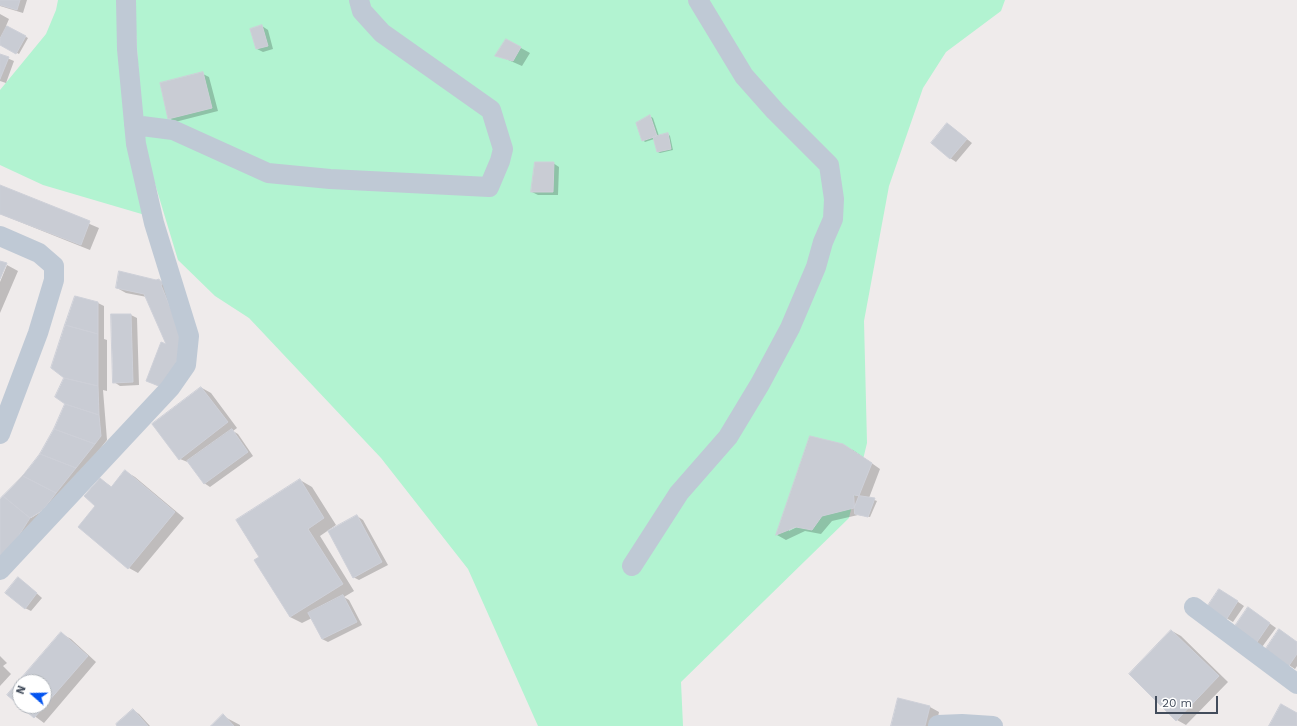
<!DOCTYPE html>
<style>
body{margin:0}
#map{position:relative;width:1297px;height:726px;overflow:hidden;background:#efebeb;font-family:"Work Sans",sans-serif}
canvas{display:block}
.north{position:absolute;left:12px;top:674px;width:40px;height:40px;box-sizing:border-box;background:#fff;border:1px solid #b3b7bd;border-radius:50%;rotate:290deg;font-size:11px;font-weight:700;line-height:16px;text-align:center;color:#424c5b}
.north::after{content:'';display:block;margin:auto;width:14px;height:18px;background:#0354f0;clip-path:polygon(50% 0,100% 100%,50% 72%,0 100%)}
.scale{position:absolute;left:1155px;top:696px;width:63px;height:18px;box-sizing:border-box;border:2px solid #424c5b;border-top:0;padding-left:5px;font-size:12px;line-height:14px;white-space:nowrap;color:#424c5b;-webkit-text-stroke:3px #fff;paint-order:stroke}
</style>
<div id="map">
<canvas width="1297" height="726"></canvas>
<div class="north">N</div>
<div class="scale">20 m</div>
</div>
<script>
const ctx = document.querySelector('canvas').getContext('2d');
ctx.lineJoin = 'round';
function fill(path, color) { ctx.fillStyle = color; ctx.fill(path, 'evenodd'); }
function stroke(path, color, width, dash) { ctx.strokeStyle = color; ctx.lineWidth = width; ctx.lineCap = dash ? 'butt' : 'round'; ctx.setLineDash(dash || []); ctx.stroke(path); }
const green = new Path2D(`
 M58 0H120L145 215 43 185 0 165V90L46 34 56 10Z
 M134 0H1005L1001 11 946 52 923 88 889 186 864 321 867 443 849 518 681 682 683 726H538L468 569 381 458 249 318 215 296 178 260 143 144Z`);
const shadow = new Path2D(`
 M0 0H27L23 13 0 6Z
 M0 14 9 19 6 26 28 38 19 54 0 44Z
 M262 26 268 30 273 49 263 52 257 49Z
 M521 48 530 53 522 66 497 55Z
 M0 55 14 61 6 83 0 81Z
 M203 74 209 77 218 111 175 122 169 118Z
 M650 116 653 118 659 136 668 134 670 136 673 150 660 153 658 152 654 139 645 142 643 140Z
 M948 124 972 143 956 162 950 158Z
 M553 163 559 167 558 195H538L532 192Z
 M0 186 99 228 90 250 0 214Z
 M7 265 18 271 0 313V282Z
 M159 280 173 288 174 393 147 381 167 346 147 297 126 293 117 288Z
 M75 297 98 303 104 306V339L107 340V391L103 390 107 440 49 513 7 573 0 501 41 455 55 429 66 403 65 378ZM46 506 47 508 31 518 30 517Z
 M131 315 137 318 139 385 120 386 114 382Z
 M202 388 211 393 237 428 233 431 238 434 253 456 210 487 204 483 190 463 180 459 154 424Z
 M810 437 853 450 880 469 869 498 877 501 870 517 858 515 832 521 821 534 805 531 786 540 777 535ZM801 525 789 531V528Z
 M125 471 135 477 184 518 138 573 129 568 100 479 112 487Z
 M300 480 312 487 336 525 320 536 354 591 344 597 349 600 362 625 328 642 322 639 312 618 302 623 290 617 261 557Z
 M357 516 363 520 388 565 359 580 353 577Z
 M24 582 42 598 31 611 25 608Z
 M1225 593 1244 606 1233 622 1208 607Z
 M1254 612 1276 628 1262 647 1234 628Z
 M1172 631 1181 636 1228 682 1186 725 1177 720 1130 674Z
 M62 634 71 639 96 662 44 723 21 706H44V682H20Z
 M1297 642V666L1295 669 1266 650Z
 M0 656 7 663 3 666 11 674 0 686Z
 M898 699 930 707 939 712 936 726H892Z
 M133 710 139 714 150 726H119Z
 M223 716 240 725V726H212Z`);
const building = new Path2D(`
 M0 0H20L17 10 0 5Z
 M262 25 268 46 256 49 250 29Z
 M7 26 26 36 16 54 0 45V39Z
 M506 39 521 47 513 61 495 56Z
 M0 54 9 57 0 79Z
 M203 72 212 108 168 119 160 83Z
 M650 115 657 136 642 141 636 123Z
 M947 123 967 139 950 159 931 143Z
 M668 133 671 149 657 152 653 137Z
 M535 162H554L553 192H531Z
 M0 185 90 221 81 245 0 214Z
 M0 261 7 263 0 279Z
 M119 271 156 280 159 279 160 281 165 282 161 285 185 344 164 388 146 381 161 342 166 344 144 294 116 288Z
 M75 296 98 302V334L65 325Z
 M111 314H131L133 382 113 383Z
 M65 325 98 334V386L64 378 51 368Z
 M64 378 98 386 99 415 65 404 55 397Z
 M201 387 228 422 179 460 152 424Z
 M65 404 99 415 101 436 95 444 54 429Z
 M54 429 95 444 76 468 40 454Z
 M232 429 248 452 204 484 187 461Z
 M810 436 843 444 872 463 854 508 822 516 812 530 796 527 776 535Z
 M40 454 76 468 56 493 23 476Z
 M125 470 175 512 128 569 78 527 95 506 84 496 100 478 111 487Z
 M23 476 56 493 43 510 30 518 3 496Z
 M300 479 324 518 308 529 343 584 290 617 254 560 259 557 236 520Z
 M854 495 875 498 868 517 855 514Z
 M3 496 30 518 0 565V499Z
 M357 515 382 562 353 578 328 531Z
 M18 577 37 593 25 609 5 593Z
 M1219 589 1238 601 1226 620 1207 607Z
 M343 595 357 622 322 639 308 613Z
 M1248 607 1270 623 1255 645 1233 629Z
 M1279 629 1297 642V654L1288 667 1265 650Z
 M1171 630 1219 676 1176 721 1129 674Z
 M61 632 88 656 34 718 7 695ZM20 682H44V706H20Z
 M898 698 930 706 925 726H891Z
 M1281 704 1297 713V726H1269Z
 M133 709 148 726H117L116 724Z
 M223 714 234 726H211Z`);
const minor = new Path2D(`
 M134 125 173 130 268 173 330 179 489 187 500 161 503 149 491 110 382 33 362 11 359 0
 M0 236 39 253 54 266V280L38 333 0 434
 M632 566 679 493 728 437 760 384 790 328 816 267 823 242 833 219 834 199 829 165 775 111 744 76 698 0
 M0 570 170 388 186 365 189 336 154 223 136 144 127 49 126 0
 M1194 607 1297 684
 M938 725 962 724 993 726`);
fill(green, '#b2f3d1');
fill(shadow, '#0003');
fill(building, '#c9ccd4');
stroke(building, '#ced0d8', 1);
stroke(minor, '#bfc9d5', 20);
</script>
